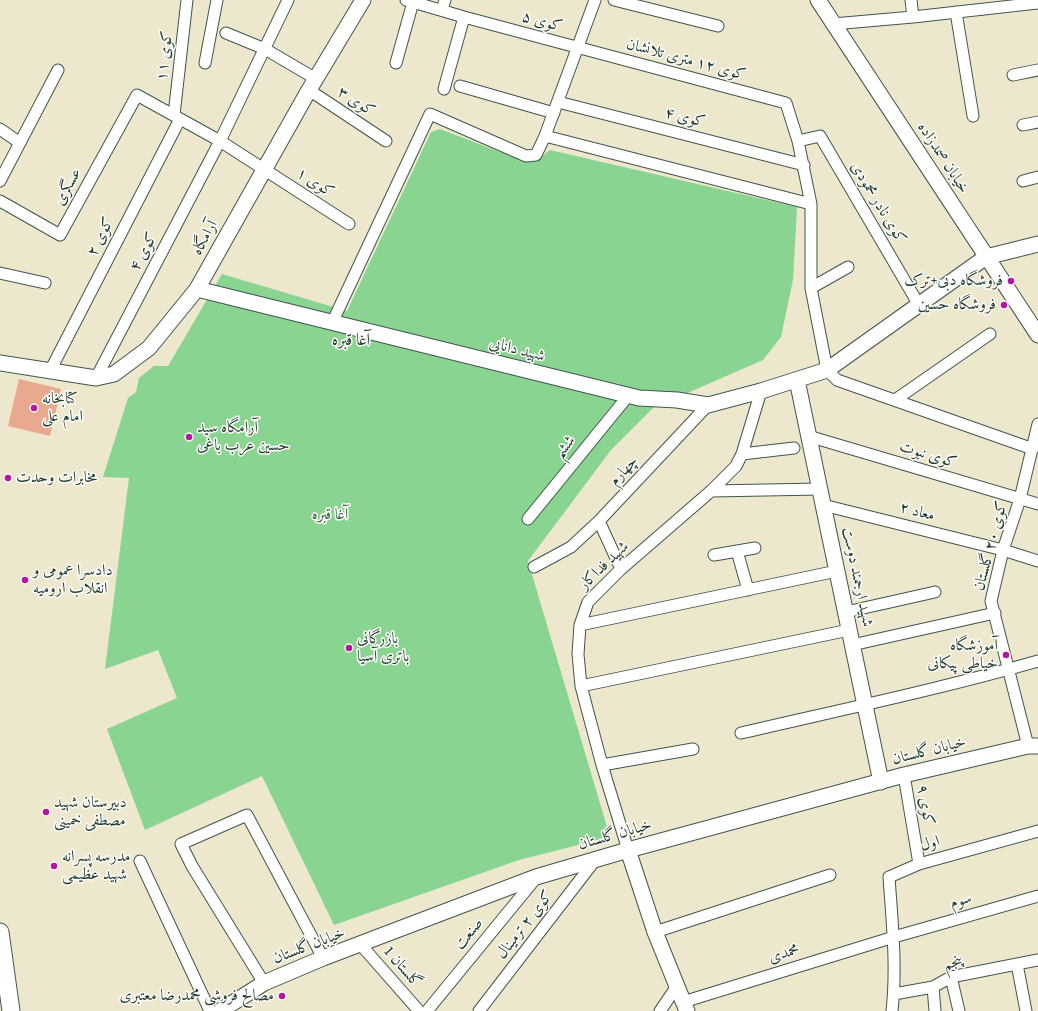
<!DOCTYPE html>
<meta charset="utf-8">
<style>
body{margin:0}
canvas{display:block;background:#ede8cd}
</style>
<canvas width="1038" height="1011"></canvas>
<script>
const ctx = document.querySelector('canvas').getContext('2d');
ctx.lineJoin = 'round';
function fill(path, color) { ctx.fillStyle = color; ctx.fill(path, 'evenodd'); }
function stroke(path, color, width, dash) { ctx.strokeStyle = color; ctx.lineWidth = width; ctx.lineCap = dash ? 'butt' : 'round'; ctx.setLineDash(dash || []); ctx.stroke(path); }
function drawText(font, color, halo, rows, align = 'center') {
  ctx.font = font + ' "Gentium Book Plus",Amiri,serif'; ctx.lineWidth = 3; ctx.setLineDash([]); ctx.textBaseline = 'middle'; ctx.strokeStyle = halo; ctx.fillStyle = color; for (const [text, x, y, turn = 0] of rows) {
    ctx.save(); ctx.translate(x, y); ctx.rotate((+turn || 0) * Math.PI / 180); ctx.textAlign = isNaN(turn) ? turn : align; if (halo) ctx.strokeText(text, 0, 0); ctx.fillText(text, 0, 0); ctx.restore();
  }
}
const green = new Path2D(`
 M440 129 521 160H537L550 150 797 207 793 280 781 337 763 360 653 408 611 450 528 561 610 837 519 860 334 925 262 776 145 830 107 729 177 698 158 650 105 669 129 478 103 477 128 398 136 392 139 378 154 366H168L222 274 347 311 431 132Z`);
const building = new Path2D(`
 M19 379 61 389 50 436 8 426Z`);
const street = new Path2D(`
 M406 0 464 17 786 103 798 141 811 204V288L827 370 837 380 1033 449
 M614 0 718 26
 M911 0 913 17
 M442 10 445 0
 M956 12 973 116
 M833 24 913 17 1038 3
 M226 33 265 49 316 79
 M205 63 217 0
 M396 63 413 2
 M1013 75 1038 70
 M460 86 554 113
 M444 89 464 17
 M309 90 386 141
 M558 102 804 165
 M174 115 187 0
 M1023 125 1038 122
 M0 129 20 143
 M545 136 595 0
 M798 141 820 136 919 305
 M0 181 58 70
 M1023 181 1038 177
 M0 201 60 235 137 95 220 141 349 224
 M0 273 45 283
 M811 288 848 267
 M332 323 430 114 526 156 536 155 545 136 811 204
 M50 371 180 119
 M96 378 220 141 288 0
 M895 400 990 334
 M808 436 1038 504
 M742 454 794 448
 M711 491 820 489
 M823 505 1003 550 1038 561
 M528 519 628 396
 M737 551 748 590
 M714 555 755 548
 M534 567 571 547 599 521
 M621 569 599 521 708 405
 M846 612 935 592
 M580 625 837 571
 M852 645 995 613
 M581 686 849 630
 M741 733C840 710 940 689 1038 661
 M1028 746 991 601 1003 550 1020 499 1038 424
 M602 765 693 749
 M904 775 919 864
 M628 850 602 765 581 686 578 654 580 625 588 602 621 569 711 491 736 466 742 454 761 391
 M140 861 210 1011
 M655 932 830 875
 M361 945 419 1011
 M1017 964 1026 1011
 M951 977 959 1011
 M264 983 192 866 181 844 247 815 323 958
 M933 987 935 1011
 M894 994 933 987 951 977 1038 960
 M683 1002 894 937 1038 896
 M427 1011 536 878
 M479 1011 596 859
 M660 1011 677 986
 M892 1011C897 966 892 921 889 877L919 864 1038 831`);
const secondary = new Path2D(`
 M818 0 1038 335
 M197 289 639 398 677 400 708 405 761 391 827 370 986 257 1038 244
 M0 363 96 378 114 374 149 348 197 289 309 90 363 0
 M797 380 881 782
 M628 850 655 932 687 1011
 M220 1011 264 983 323 958 536 877 628 850 904 775 1028 746H1038`);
const primary = new Path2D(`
 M0 932 11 1011`);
const markers = [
 [1011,281,4,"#b5179e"],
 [1004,305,4,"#b5179e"],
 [34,408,4,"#b5179e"],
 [189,437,4,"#b5179e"],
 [8,478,4,"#b5179e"],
 [25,580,4,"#b5179e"],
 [349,648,4,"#b5179e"],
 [1006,655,4,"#b5179e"],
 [46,812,4,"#b5179e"],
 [54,866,4,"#b5179e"],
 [282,996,4,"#b5179e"]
];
const streetNames = [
 ["کوی ۵",542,22,15],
 ["کوی ۱۱",165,56,-83],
 ["کوی ۱۲ متری تلانشان",686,60,15],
 ["کوی ۳",356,102,33],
 ["کوی ۴",685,118,14],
 ["خیابان صمدزاده",943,158,57],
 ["کوی ۱",315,183,33],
 ["عسگری",68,187,-61],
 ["کوی نادر محمودی",878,203,59],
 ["کوی ۲",101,237,-63],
 ["آرامگاه",205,238,-61],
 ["کوی ۴",144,252,-62],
 ["شهید دانایی",517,350,14],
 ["ششم",565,447,-51],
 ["کوی نبوت",928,455,17],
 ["چهارم",624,471,-47],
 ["معاد ۲",917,512,14],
 ["کوی ۲۰ گلستان",991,546,-75],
 ["شهید فداکار",604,566,-44],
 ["شهید ارجمند دوست",857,577,78],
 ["خیابان گلستان",929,751,-14],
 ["کوی ۹",925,805,80],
 ["خیابان گلستان",615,835,-16],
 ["اول",930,844,-16],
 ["سوم",961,901,-16],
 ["کوی ۲ ترمینال",525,925,-52],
 ["صنعت",469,934,-51],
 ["خیابان گلستان",309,946,-21],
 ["محمدی",784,954,-17],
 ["پنجم",953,963,-17],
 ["گلستان 1",402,967,49]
];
const poiNames = [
 ["فروشگاه دبی+ترک",1003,281,"right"],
 ["فروشگاه حسین",996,305,"right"],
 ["کتابخانه",42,399],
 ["امام علی",42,417],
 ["آرامگاه سید",197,428],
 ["حسین عرب باغی",197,446],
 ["مخابرات وحدت",16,478],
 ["دادسرا عمومی و",33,571],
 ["انقلاب ارومیه",33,589],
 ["بازرگانی",357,639],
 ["باتری آسیا",357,657],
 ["آموزشگاه",998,646,"right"],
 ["خیاطی پیکانی",998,664,"right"],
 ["دبیرستان شهید",54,803],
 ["مصطفی خمینی",54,821],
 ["مدرسه پسرانه",62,857],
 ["شهید عظیمی",62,875],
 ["مصالح فروشی محمدرضا معتبری",274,996,"right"]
];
const parkNames = [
 ["آغا قبره",330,515]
];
const neighbourhoodNames = [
 ["آغا قبره",351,341]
];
fill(green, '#89d491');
fill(building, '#e8a98e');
stroke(street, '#3e574b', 13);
stroke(secondary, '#3e574b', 17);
stroke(primary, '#3e574b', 19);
stroke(street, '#fff', 11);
stroke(secondary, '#fff', 15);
stroke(primary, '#fff', 17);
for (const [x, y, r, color] of markers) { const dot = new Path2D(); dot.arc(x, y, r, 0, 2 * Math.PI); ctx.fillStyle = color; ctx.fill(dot); stroke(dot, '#fdfcf7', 1.5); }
drawText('16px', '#1f3d34', '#fdfcf7', streetNames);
drawText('16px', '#1f3d34', '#fdfcf7', poiNames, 'left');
drawText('16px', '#3a634b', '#fdfcf7', parkNames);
drawText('17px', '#1f3d34', '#fdfcf7', neighbourhoodNames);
</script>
